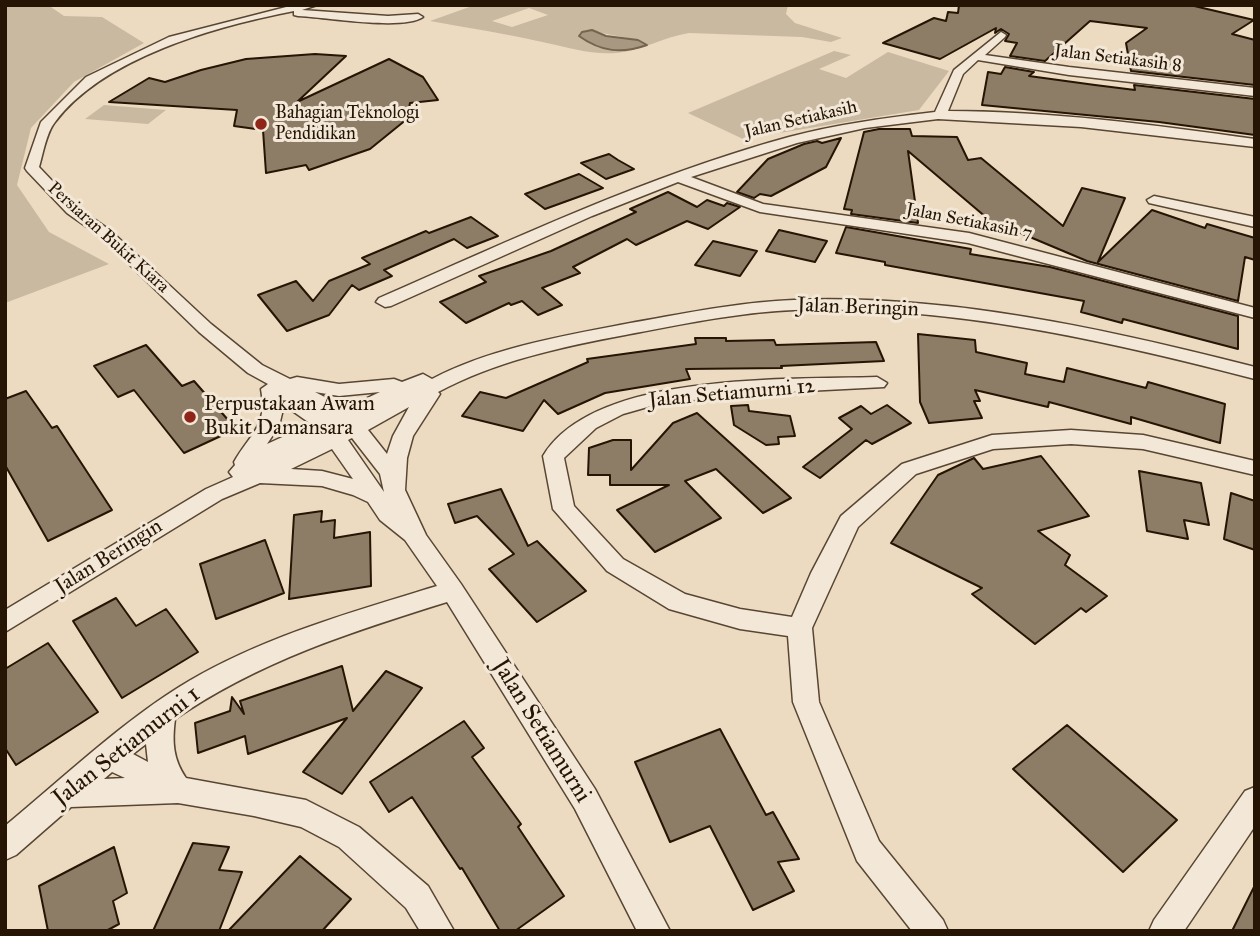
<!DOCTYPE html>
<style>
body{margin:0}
#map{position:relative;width:1260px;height:936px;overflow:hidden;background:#ecdbc1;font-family:"IM FELL Great Primer",serif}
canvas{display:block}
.frame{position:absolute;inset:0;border:7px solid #261504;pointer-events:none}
</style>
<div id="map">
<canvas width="1260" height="936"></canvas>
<div class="frame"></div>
</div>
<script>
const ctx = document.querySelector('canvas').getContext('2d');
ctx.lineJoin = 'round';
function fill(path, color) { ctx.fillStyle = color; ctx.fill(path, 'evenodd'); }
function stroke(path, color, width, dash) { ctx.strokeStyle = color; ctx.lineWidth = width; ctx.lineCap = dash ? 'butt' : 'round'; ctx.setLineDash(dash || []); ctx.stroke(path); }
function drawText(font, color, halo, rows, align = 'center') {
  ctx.font = font + ' "IM FELL Great Primer",serif'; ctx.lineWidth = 6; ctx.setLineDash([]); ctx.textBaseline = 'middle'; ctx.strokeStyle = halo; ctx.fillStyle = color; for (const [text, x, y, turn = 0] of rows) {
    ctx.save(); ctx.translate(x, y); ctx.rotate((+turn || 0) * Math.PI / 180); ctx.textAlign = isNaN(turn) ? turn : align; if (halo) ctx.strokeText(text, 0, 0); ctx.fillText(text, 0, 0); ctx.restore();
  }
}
const green = new Path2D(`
 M5 5H48L64 16 102 17 144 43 74 82 31 128 17 185 49 232 109 264 5 303Z
 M475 5H788L786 14 795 23 842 38 831 42 802 37 689 33C663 37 642 51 616 53 591 55 571 48 547 43 508 34 469 28 430 21ZM529 8 548 15 512 27 492 21ZM586 30 638 40C615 50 597 55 579 34Z
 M834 51 851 55 819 69 846 78 888 52 949 71 919 110 743 139 688 113Z
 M104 105 166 110 148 124 85 119Z`);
const water = new Path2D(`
 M592 30 606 36 638 40 647 45C622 54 601 52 579 36L582 32Z`);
const building = new Path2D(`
 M959 5H1190L1254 20 1232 34 1255 40V85L1131 71 1126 43 1147 28 1090 21 1045 61 1010 56 1017 43 1005 41 1009 34 1001 29 995 33 996 28 940 59 883 43 934 18 946 21 948 12 958 13Z
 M315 54 346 56 297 102 389 59 423 77 438 100 410 103 407 119 370 149 309 170 306 165 266 173 263 130 234 126 237 110 109 102 149 78 165 82 201 70 246 59Z
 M1005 67 1034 72 1029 76 1095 85 1135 90 1134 85 1255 99V135L1159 122 982 105 988 72 1001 74Z
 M879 129H910L912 136 957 137 968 160 981 158 1063 226 1082 188 1125 198 1098 262 1152 210 1205 228 1207 224 1255 238V260L1245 257 1238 301 1087 261 999 224H994L908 151 918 223 851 214 852 210 844 209 864 132Z
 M841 138 826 167 771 196 760 194 754 198 737 192 768 159 804 144 817 141 822 143Z
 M609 154 618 160 634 169 606 179 581 163Z
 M579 174 603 188 545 209 525 194Z
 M668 192 697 207 707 200 724 206 727 203 740 207 708 229 687 221 636 245 627 239 573 267 580 273 542 288 562 305 538 315 522 301 511 305 509 303 466 323 440 302 486 282 479 276 551 251 636 212 630 209Z
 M471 217 498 236 467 248 454 239 384 270 392 276 359 290 352 285 329 315 287 331 258 295 296 281 313 301 329 281 370 264 362 258 426 231 429 233Z
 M846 227 971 249 970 254 1050 267 1238 316V349L1123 319 1122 323 1081 312 1084 301 885 265V262L836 253Z
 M779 230 827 241 815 262 766 251Z
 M713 241 757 251 740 276 695 265Z
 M918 334 975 340 976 352 1027 363 1025 374 1064 382 1067 368 1146 388 1148 382 1225 404 1220 443 1131 417V424L1049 402 1048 407 975 390 980 401H974L982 418 929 423 920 402Z
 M695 338H726V341L774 340 776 345 876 342 884 361 781 366 782 368 686 369 690 379 605 393 558 414 544 400 523 431 462 416 480 392 506 398 588 362 587 359 696 344Z
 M146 345 182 386 194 381 236 429 184 453 134 390 118 397 94 366Z
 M26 391 52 428 57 426 112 510 48 541 5 465V399Z
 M748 405 749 411 790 416 795 436 778 437 779 444 766 445 734 425 731 406Z
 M887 405 911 423 872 444 866 440 820 478 803 467 852 429 839 418 861 406 871 414Z
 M697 413 791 498 763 513 716 469 685 481 721 518 655 552 617 510 669 485H610V475H588L589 448 613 440H631V470L673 423Z
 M1041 456 1089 516 1038 531 1070 555 1065 565 1107 596 1086 612 1081 608 1035 644 972 594 982 588 891 543 938 475 974 458 983 469Z
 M1139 471 1201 483 1209 525 1184 520 1188 539 1147 531Z
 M501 489 528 546 537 541 586 591 537 622 489 569 514 554 477 516 455 523 448 504Z
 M1231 493 1255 501V550L1224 539Z
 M322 511 321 522 335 520 334 538 370 532 371 586 289 599 294 515Z
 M265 540 284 593 216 619 200 564Z
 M116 598 136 626 166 609 198 652 122 698 73 621Z
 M48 643 98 712 16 765 5 748V669Z
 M342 666 353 711 386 671 422 688 342 794 303 772 347 718 248 754 245 736 198 753 195 723 230 711 232 697 244 714 240 701Z
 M464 721 484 748 472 757 521 824 518 827 564 896 515 931H500L462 868 460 869 412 797 389 812 370 782Z
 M1067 725 1177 820 1123 872 1013 769Z
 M720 729 766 815 773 812 799 859 778 862 794 891 753 910 710 826 670 842 635 762Z
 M193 843 229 847 219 870 242 872 219 931H153Z
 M114 847 127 893 113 901 119 924 106 931H48L39 886Z
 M300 856 351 899 322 931H228Z
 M1255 885V931H1232Z`);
const minor = new Path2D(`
 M294 5H317L302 10 388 16 418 14 423 17C402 31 326 17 298 16L294 15V11C217 26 104 57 55 122 46 133 43 154 39 167L77 207 111 231 211 324 262 365 290 379 297 377 339 384 394 379 402 382 423 374 432 379C489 349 557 337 620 325 675 315 738 302 794 300 948 294 1106 329 1255 367V379C1105 340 949 305 794 310 740 312 678 325 625 335 561 347 496 361 438 392L440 394 413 436 407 458 405 490 426 535 461 584 595 789 670 931H637L575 809 447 602C351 632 259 661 175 719 172 742 173 759 186 778L306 800 359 827 428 886 454 931H420L406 908 339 847 301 827 254 816 178 803 71 807 16 855 5 860V826C62 779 126 718 189 681 266 636 352 612 437 586L405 540 380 520 368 502 353 495 322 486 260 483 222 499 5 632V610L206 489 233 477 229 472 235 465 234 462C251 432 268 427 261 389L268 384 248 373 199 332 101 237 67 213 27 171 25 168 41 122 86 77 169 37ZM315 392 339 396 380 392 346 408ZM284 405 311 424 267 444 279 426ZM409 407 393 436 387 454 368 430ZM352 438 380 474 384 492 348 440ZM332 449 353 479 322 471 291 469ZM146 744 148 762 133 754ZM112 772 125 778 104 779Z
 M1001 32 1006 35 1005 37 985 55 1069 67 1255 88V96L1069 75 978 60 963 74 948 111C1050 111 1154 125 1255 139V147L1081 127 938 119 865 128 797 143 691 177 763 204 969 233 1255 308V318L968 243 760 212 678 182 592 216 391 306 385 307 376 302 379 298C514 239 647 176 789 137 837 124 886 118 935 112L954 70Z
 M1154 196 1255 217V227L1149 203 1147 200Z
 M877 377 887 383 884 387 728 395 651 406 623 414 596 428 564 458 574 506 623 559 685 594 740 609 792 617 811 573 841 516 902 464 992 435 1071 430 1143 435 1255 461V475L1143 449 1071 444 993 449 916 474 858 527 812 628 819 702 879 841 943 920 948 931H912L857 861 793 702 788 636 740 629 669 609 607 571 553 509 543 456C594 371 789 380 877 377Z
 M1255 787V826L1184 931H1149L1154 920 1245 791Z`);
const markers = [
 [261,124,7,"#8f2418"],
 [190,417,7,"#8f2418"]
];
const farStreetnames = [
 ["Jalan Setiakasih 8",1118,59,7],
 ["Jalan Setiakasih",801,120,-13],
 ["Jalan Setiakasih 7",969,222,11],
 ["Persiaran Bukit Kiara",108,238,42]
];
const farPoinames = [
 ["Bahagian Teknologi",275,114],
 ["Pendidikan",275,135]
];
const streetNames = [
 ["Jalan Beringin",858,308,2],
 ["Jalan Setiamurni 12",732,394,-5],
 ["Jalan Beringin",109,557,-32]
];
const poiNames = [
 ["Perpustakaan Awam",204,405],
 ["Bukit Damansara",204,429]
];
const nearStreetnames = [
 ["Jalan Setiamurni",541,731,58],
 ["Jalan Setiamurni 1",127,747,-38]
];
fill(green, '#cab9a1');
fill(water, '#a99881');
stroke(water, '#75644f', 2);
fill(building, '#8d7c66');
stroke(building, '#261504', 2);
stroke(minor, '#584633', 3);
fill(minor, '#f3e8d7');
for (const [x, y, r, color] of markers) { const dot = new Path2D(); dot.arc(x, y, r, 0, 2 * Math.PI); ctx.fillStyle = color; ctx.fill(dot); stroke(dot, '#f3e8d7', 2.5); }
drawText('18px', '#261504', '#f3e8d7', farStreetnames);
drawText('18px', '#261504', '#f3e8d7', farPoinames, 'left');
drawText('21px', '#261504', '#f3e8d7', streetNames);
drawText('21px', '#261504', '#f3e8d7', poiNames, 'left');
drawText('24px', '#261504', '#f3e8d7', nearStreetnames);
</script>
